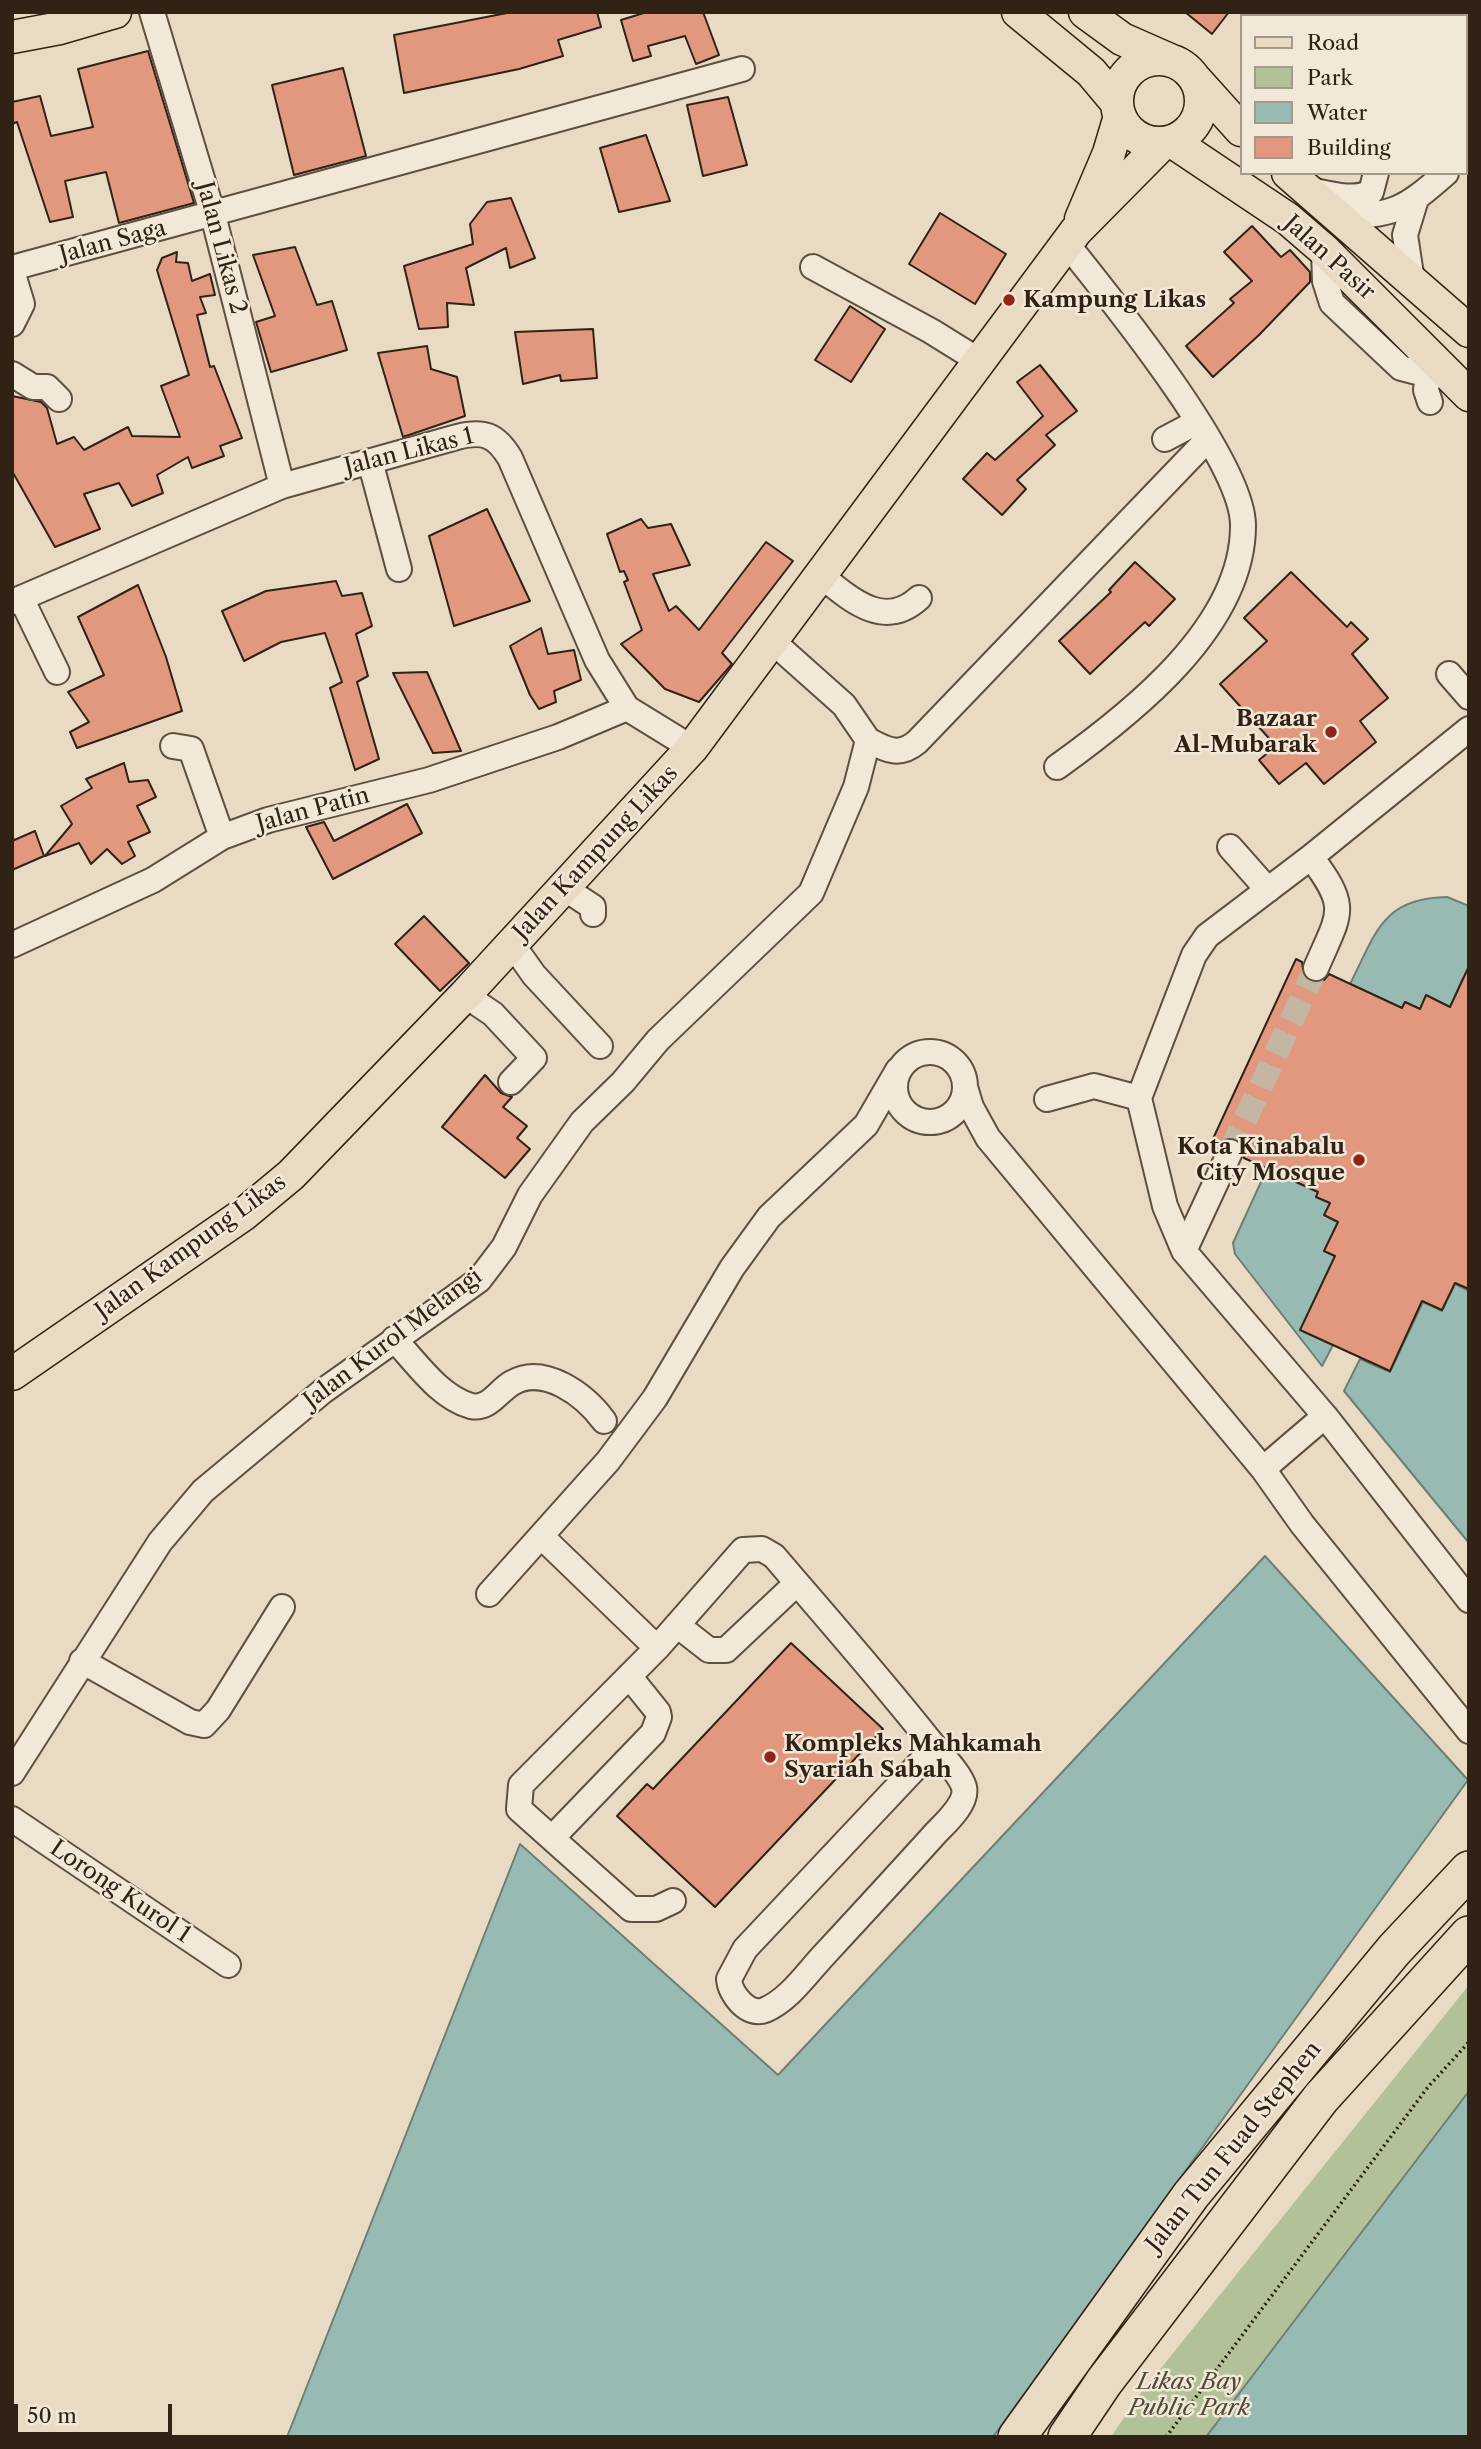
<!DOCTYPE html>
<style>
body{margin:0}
#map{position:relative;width:1481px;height:2449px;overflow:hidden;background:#e9dbc3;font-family:"Libre Caslon Text",serif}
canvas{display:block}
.frame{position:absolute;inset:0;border:14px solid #302215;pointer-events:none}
.legend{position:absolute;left:1240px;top:14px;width:228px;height:161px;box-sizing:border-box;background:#f1e8d8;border:2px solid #a4998a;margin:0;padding:9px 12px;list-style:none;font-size:21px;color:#302215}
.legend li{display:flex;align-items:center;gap:14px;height:35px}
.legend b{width:35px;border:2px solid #a4998a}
.scale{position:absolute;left:14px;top:2404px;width:158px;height:32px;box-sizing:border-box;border:4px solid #302215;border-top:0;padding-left:9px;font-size:21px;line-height:24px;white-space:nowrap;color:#302215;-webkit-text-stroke:5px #f1e8d8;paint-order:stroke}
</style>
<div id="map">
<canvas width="1481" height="2449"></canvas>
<div class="frame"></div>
<ul class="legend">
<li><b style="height:9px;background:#e9dbc3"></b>Road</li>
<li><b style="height:19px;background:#b2c197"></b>Park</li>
<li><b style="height:19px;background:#97bbb3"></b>Water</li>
<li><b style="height:19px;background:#e1987f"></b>Building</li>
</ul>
<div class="scale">50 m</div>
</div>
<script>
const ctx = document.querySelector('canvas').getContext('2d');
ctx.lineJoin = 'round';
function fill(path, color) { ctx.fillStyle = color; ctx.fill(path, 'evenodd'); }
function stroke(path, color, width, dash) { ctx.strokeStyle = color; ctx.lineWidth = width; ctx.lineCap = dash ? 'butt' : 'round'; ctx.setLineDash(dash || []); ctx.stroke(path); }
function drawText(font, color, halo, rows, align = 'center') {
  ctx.font = font + ' "Libre Caslon Text",serif'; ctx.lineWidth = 5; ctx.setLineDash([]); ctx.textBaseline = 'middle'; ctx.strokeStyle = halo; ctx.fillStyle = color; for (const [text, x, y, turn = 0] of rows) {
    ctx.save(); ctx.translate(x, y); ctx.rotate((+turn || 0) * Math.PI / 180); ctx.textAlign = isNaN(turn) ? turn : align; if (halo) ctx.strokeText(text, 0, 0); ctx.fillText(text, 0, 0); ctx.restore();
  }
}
const green = new Path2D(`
 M1469 1985V2091L1206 2437H1111L1137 2398Z`);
const water = new Path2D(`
 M1447 897 1469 906V981L1463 978 1450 1007 1427 996 1420 1009 1405 1002 1402 1008 1350 984C1376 933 1382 898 1447 897Z
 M1267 1169 1318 1192 1316 1197 1330 1203 1325 1215 1338 1222 1324 1251 1335 1256 1301 1330 1333 1345 1322 1366 1235 1254 1233 1243Z
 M1455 1284 1469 1291V1543L1344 1391 1360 1359 1390 1372 1423 1302 1442 1311Z
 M1265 1556 1468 1780 993 2437H287L520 1844 778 2075Z
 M1469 2091V2437H1206Z`);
const building = new Path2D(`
 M512 12H597L601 27 558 40 563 56 519 69 404 93 394 35Z
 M647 12H703L719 55 696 64 685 36 648 46 651 56 633 61 621 20Z
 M1185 12H1229L1212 34Z
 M148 51 194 203 119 223 106 172 65 181 73 217 50 222 17 122 12 124V102L40 96 51 136 93 127 78 69Z
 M343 68 366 156 294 175 272 85Z
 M728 97 747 165 703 176 687 105Z
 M646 135 670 201 619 212 600 148Z
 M511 198 535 258 510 268 506 248 466 268 474 305 447 303 448 327 419 329 404 266 473 244 470 224 487 202Z
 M940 213 1006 254 975 304 909 264Z
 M1252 226 1281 257 1290 250 1310 272V282L1259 335 1213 377 1186 346 1234 303 1230 299 1252 281 1224 252Z
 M295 247 317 305 332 301 347 350 271 372 256 322 275 316 253 255Z
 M177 252 176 262 188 263 192 281 210 274 215 295 200 297 206 313 197 315 210 367 214 366 242 438 220 446 224 456 192 468 188 457 157 475 163 493 132 506 119 483 84 494 100 529 55 547 12 471V396L41 402 47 408 57 444 74 437 84 450 128 427 132 436 180 437 161 386 189 375 157 270 162 258Z
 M850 306 885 329 851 382 815 360Z
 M593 329 597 378 561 381 560 375 523 384 515 332Z
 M427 346 431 369 457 377 465 416 403 437 378 353Z
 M1040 365 1077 411 1046 435 1055 445 1017 480 1026 489 1002 515 963 479 987 453 995 460 1043 416 1017 382Z
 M487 509 530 601 454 626 429 536Z
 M641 519 648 528 671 524 690 565 653 574 669 611 676 606 699 630 766 542 793 561 722 653 732 664 699 702 665 689 621 644 642 630 624 582 628 580 624 571 620 572 607 534Z
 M1135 562 1175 599 1149 626 1145 622 1090 674 1059 641 1111 592 1109 590Z
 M1291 572 1347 627 1351 622 1368 639 1352 654 1388 698 1360 721 1376 742 1324 784 1306 763 1279 784 1259 760 1276 746 1220 684 1267 641 1244 618Z
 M336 581 342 596 362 593 372 626 356 634 368 676 357 682 379 759 355 770 330 688 342 682 325 633 281 642 244 661 222 611 266 591Z
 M138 585 166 657 182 711 77 748 70 732 89 722 68 692 104 675 78 617Z
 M541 628 548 654 574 650 581 680 554 691 556 702 539 709 530 695 510 646Z
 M427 672 461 751 433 753 393 673Z
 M124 763 129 782 148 780 156 797 137 806 150 832 128 842 135 856 122 864 107 849 91 864 79 843 45 856 72 824 61 806 92 788 86 779Z
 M407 804 422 833 333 879 306 827 324 822 334 841Z
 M35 831 44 856 12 870V841Z
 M424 916 469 963 440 991 395 944Z
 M1296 959 1302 962 1304 976 1311 982 1324 980 1329 974 1402 1008 1405 1002 1420 1009 1426 995 1450 1007 1469 966V1289L1455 1283 1442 1310 1422 1301 1390 1371 1300 1330 1335 1256 1324 1251 1338 1222 1324 1215 1330 1203 1316 1197 1318 1192 1244 1158 1245 1150 1237 1139 1228 1137 1217 1145 1211 1143Z
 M485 1075 501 1093 512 1097 503 1107 527 1126 517 1138 530 1149 505 1178 442 1127Z
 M791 1643 883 1729 715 1907 617 1816 647 1784 653 1789Z`);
const minorTunnel = new Path2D(`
 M1230 1152 1316 968`);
const path = new Path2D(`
 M1166 2437 1428 2087 1469 2042`);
const minor = new Path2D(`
 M152 12 213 215 282 486
 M1465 156 1469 153
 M1306 189C1327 193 1352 202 1371 192L1376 173
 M1337 216C1394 216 1404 210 1446 173
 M1324 250 1325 281 1332 303 1401 368 1428 375 1439 363
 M813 267 931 331 981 362
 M12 268 742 69
 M12 271 22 304 12 324
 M1412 281 1405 235 1416 199
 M12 374 33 387H47L59 399
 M1428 375 1426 390 1430 402
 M1165 439 1197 422
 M370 461 399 569
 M819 574C849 598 883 631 919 598
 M21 598 57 672
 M12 602 282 486 457 437C484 430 496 435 510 458L597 660 627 708 692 748
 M1449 674 1469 697
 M1469 729 1311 857 1207 936 1194 955 1139 1098 1165 1206 1184 1251 1325 1416 1469 1600
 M868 740C887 750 899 757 917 742L1208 439
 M173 746 191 749 222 837
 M1057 767C1131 714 1243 627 1243 526 1244 462 1110 298 1067 244
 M1230 847 1268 890
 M1311 857C1350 909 1340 912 1316 968
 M564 888 593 907V914
 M512 944 534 975 600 1046
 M12 945 153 880 222 837 268 820 429 780 558 737 627 708
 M465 995 493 1014 534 1058 511 1082
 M895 1087a35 35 0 1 1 70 0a35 35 0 1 1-70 0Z
 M965 1087 971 1107 988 1138 1263 1469 1302 1524 1469 1731
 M1047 1099 1094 1086 1139 1098
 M1184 1251 1230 1152
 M394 1339C416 1362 439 1397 471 1406 489 1410 498 1391 512 1383 544 1364 585 1395 604 1421
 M1263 1469 1325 1416
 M541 1536 657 1648
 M489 1594 608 1461 655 1398 732 1268 769 1217 866 1125 898 1070
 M677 1625 709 1650H726L797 1583
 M82 1661 190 1722 204 1725 218 1710 282 1607
 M12 1773 160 1542 203 1491 323 1391 479 1280 504 1247 530 1195 582 1122 623 1082 658 1040 811 893 856 787 868 740 844 705 771 640
 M12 1819 228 1965
 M553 1837 653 1733 659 1717 658 1712 629 1676
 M673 1901 656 1909H631L519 1809 521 1785 657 1648 743 1550 762 1549 774 1556C826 1617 879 1677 929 1740 939 1753 959 1771 964 1787 968 1804 944 1824 934 1835 898 1875 861 1915 824 1955 807 1973 789 2000 765 2010 748 2017 730 1994 729 1979L745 1949 935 1747`);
const major = new Path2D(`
 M1018 12 1091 72 1117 103
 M1085 12 1122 39 1172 61
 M12 37 60 28 115 12
 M1117 101a42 42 0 1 1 84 0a42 42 0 1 1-84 0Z
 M1196 80 1241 130
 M1173 142 1288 219 1324 250 1469 395
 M1288 173 1469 331
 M1081 219 1109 153 1120 116
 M12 1374 244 1214 291 1175 465 995 692 748 1076 231 1162 144`);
const highway = new Path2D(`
 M1017 2437 1191 2195 1394 1950 1469 1870
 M1067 2437 1104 2382 1321 2098 1469 1935`);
const markers = [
 [1009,300,7,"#8f2418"],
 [1331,732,7,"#8f2418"],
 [1359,1160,7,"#8f2418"],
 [770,1757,7,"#8f2418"]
];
const streetNames = [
 ["Jalan Saga",113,242,-15],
 ["Jalan Likas 2",221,248,75],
 ["Jalan Pasir",1329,258,42],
 ["Jalan Likas 1",409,452,-14],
 ["Jalan Patin",313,810,-15],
 ["Jalan Kampung Likas",596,853,-47],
 ["Jalan Kampung Likas",191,1247,-36],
 ["Jalan Kurol Melangi",393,1339,-37],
 ["Lorong Kurol 1",120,1892,34],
 ["Jalan Tun Fuad Stephen",1234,2147,-51]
];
const poiNames = [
 ["Kampung Likas",1023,300],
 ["Bazaar",1317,719,"right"],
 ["Al-Mubarak",1317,745,"right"],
 ["Kota Kinabalu",1345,1147,"right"],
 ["City Mosque",1345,1173,"right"],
 ["Kompleks Mahkamah",784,1744],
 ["Syariah Sabah",784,1770]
];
const parkNames = [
 ["Likas Bay",1189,2382],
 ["Public Park",1189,2408]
];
fill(green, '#b2c197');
fill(water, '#97bbb3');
stroke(water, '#6e7e74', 2);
fill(building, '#e1987f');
stroke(building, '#302215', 2);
stroke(minorTunnel, '#c4b6a0', 24, [24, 12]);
stroke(minor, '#5e5040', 28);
stroke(major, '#302215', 35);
stroke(highway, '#302215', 40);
stroke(path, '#302215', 3.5, [2, 3.5]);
stroke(minor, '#f1e8d8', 24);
stroke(major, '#e9dbc3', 32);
stroke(highway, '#e9dbc3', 37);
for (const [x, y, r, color] of markers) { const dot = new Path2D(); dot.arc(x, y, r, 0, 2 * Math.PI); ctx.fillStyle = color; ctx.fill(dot); stroke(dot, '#f1e8d8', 2.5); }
drawText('23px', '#302215', '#f1e8d8', streetNames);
drawText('bold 23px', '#302215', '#f1e8d8', poiNames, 'left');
drawText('italic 23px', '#504a36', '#f1e8d8', parkNames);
</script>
